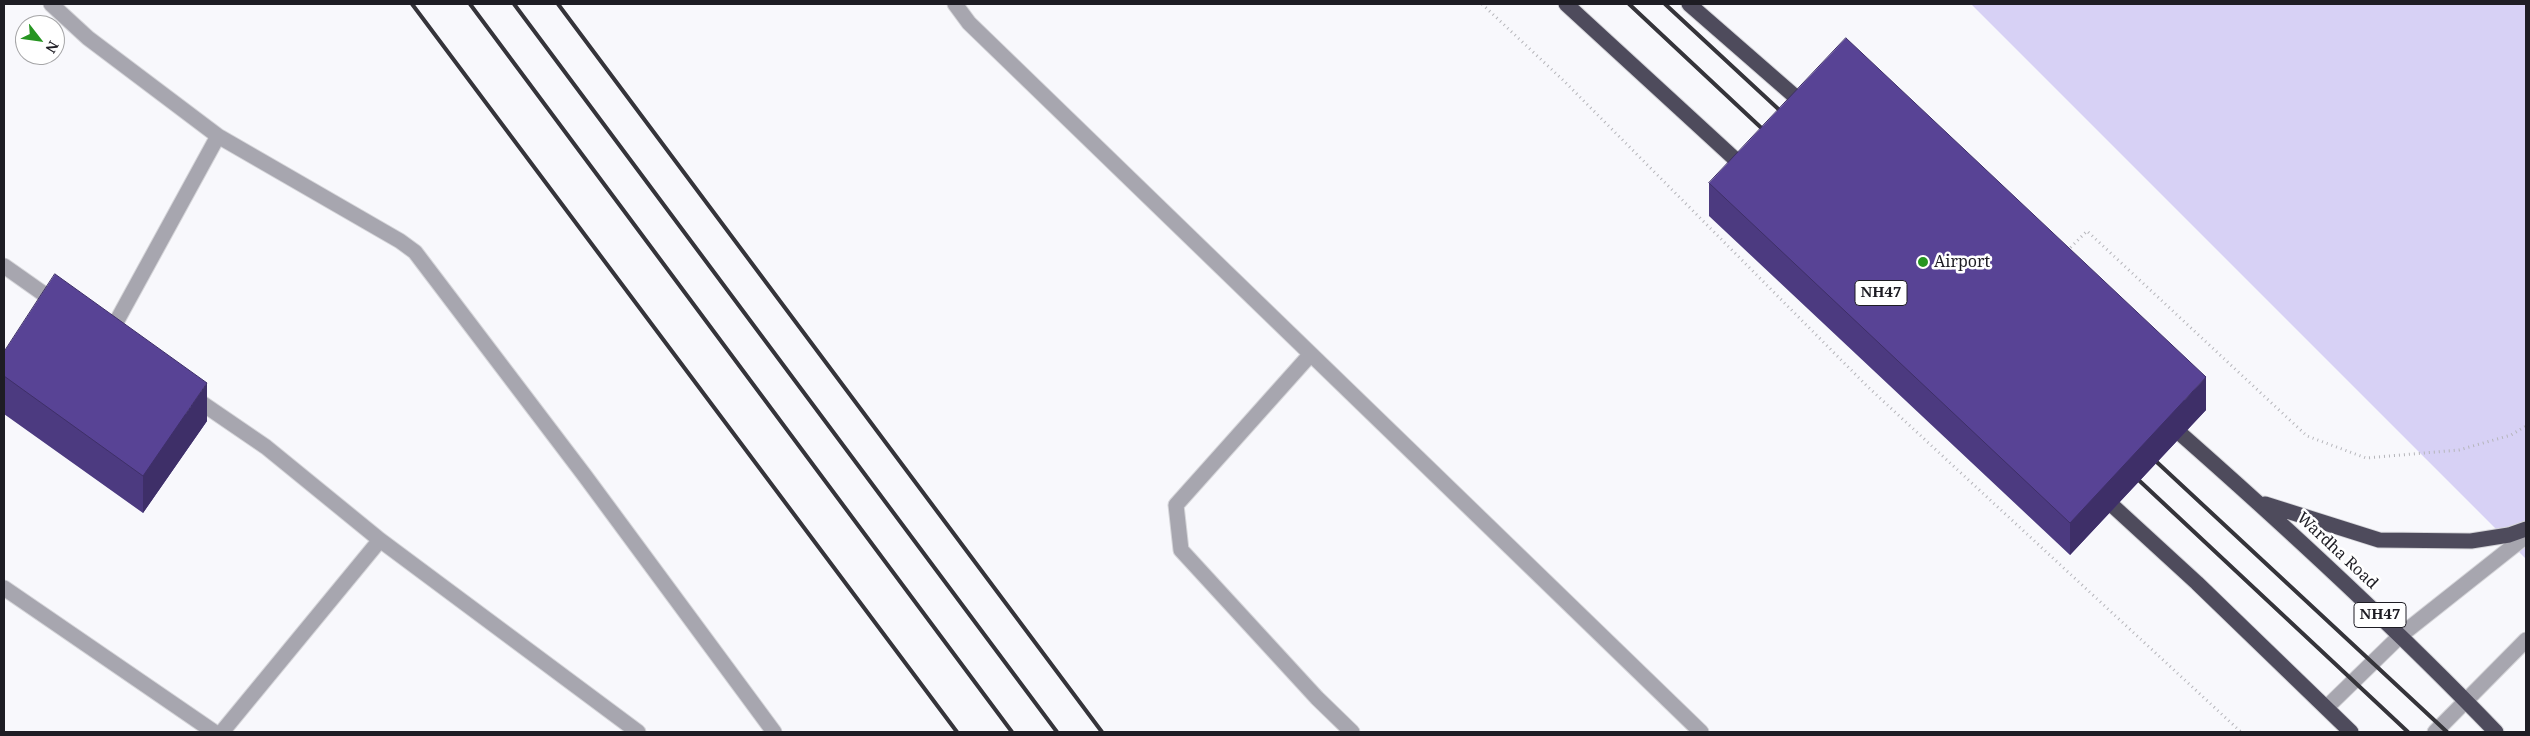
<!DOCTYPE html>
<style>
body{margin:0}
#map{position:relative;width:2530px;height:736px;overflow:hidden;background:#f8f8fc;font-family:"Noto Serif",serif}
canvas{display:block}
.frame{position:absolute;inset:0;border:5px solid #1e1d24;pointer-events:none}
.north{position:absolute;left:15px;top:15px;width:50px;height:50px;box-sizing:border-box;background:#fff;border:1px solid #a5a5a7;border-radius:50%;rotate:120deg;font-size:14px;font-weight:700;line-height:20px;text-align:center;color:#1e1d24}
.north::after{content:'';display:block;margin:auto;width:18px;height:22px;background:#269521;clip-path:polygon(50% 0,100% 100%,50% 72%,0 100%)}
</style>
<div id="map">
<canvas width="2530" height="736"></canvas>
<div class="frame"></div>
<div class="north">N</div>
</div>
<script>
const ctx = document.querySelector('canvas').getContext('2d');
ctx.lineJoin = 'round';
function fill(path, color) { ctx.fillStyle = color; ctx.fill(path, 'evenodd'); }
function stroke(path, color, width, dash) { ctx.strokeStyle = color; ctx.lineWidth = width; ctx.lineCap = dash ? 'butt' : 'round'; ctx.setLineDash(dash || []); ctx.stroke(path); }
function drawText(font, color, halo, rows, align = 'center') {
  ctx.font = font + ' "Noto Serif",serif'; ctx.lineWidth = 5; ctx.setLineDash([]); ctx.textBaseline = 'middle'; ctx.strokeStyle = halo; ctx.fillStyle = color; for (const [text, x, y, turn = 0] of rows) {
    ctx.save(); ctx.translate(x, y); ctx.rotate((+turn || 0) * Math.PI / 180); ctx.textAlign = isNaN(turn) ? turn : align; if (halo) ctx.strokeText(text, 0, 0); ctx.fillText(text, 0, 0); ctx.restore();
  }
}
const green = new Path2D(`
 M1971 4H2526V559Z`);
const path = new Path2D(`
 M1482 4 1565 82 1868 387 2241 732
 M2067 251 2087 231 2307 436 2366 458 2459 450 2511 435 2526 426`);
const minor = new Path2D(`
 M51 4 88 38 218 136 400 241 415 252 585 476 774 732
 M955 4 969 23 1701 732
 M4 266 58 304
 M108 337 218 136
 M1310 355 1176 505 1181 550 1317 698 1352 732
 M190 395 266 447 380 540
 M4 588 214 732
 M2327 707 2401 635 2526 536
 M222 732 380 540 638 732
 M2435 732 2526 640`);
const highway = new Path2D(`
 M1566 4 1749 172
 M1689 4 1807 107
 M2166 421C2280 521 2391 623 2496 732
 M2101 495 2197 583 2351 732
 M2265 504 2379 540 2471 541 2509 535 2526 529`);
const rail = new Path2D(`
 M412 4 957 732
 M470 4 1012 732
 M514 4 1057 732
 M558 4 1102 732
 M1629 4 1771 137
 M1665 4 1788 118
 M2146 452 2447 732
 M2129 471 2408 732`);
const wall = new Path2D(`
 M1709 183 2206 410 2070 555 1709 216Z
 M4 352 207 421 143 513 4 414Z`);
const shadedWall = new Path2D(`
 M2206 377V410L2070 555V523Z
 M207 383V421L143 513V476Z`);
const building = new Path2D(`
 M1846 38 2206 377 2070 523 1709 183Z
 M55 274 207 383 143 476 4 376V352Z`);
const markers = [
 [1923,262,6,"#269521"]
];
const shields = [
 [1881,293,52],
 [2380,615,52]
];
const shieldNames = [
 ["NH47",1881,293],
 ["NH47",2380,615]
];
const poiNames = [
 ["Airport",1934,262]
];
const streetNames = [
 ["Wardha Road",2337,551,43]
];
fill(green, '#d7d1f5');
stroke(minor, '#d5d5d9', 17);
stroke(highway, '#d5d5d9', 17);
stroke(path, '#b5b5ba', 3, [1, 4]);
stroke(minor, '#a7a6af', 15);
stroke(highway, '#4e4b5c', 15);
stroke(rail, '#35343a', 4);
fill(wall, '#4c3a80');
fill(shadedWall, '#3e2f68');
fill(building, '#584395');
stroke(building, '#3e2f68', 1);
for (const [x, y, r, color] of markers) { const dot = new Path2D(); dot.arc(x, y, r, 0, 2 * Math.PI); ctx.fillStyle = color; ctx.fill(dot); stroke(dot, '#fff', 2); }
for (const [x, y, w] of shields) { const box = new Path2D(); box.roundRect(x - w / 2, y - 12.5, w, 25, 4); ctx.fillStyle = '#fff'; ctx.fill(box); stroke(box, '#1e1d24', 1); }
drawText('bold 15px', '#1e1d24', null, shieldNames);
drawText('16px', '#1e1d24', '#fff', poiNames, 'left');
drawText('16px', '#1e1d24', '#fff', streetNames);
</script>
